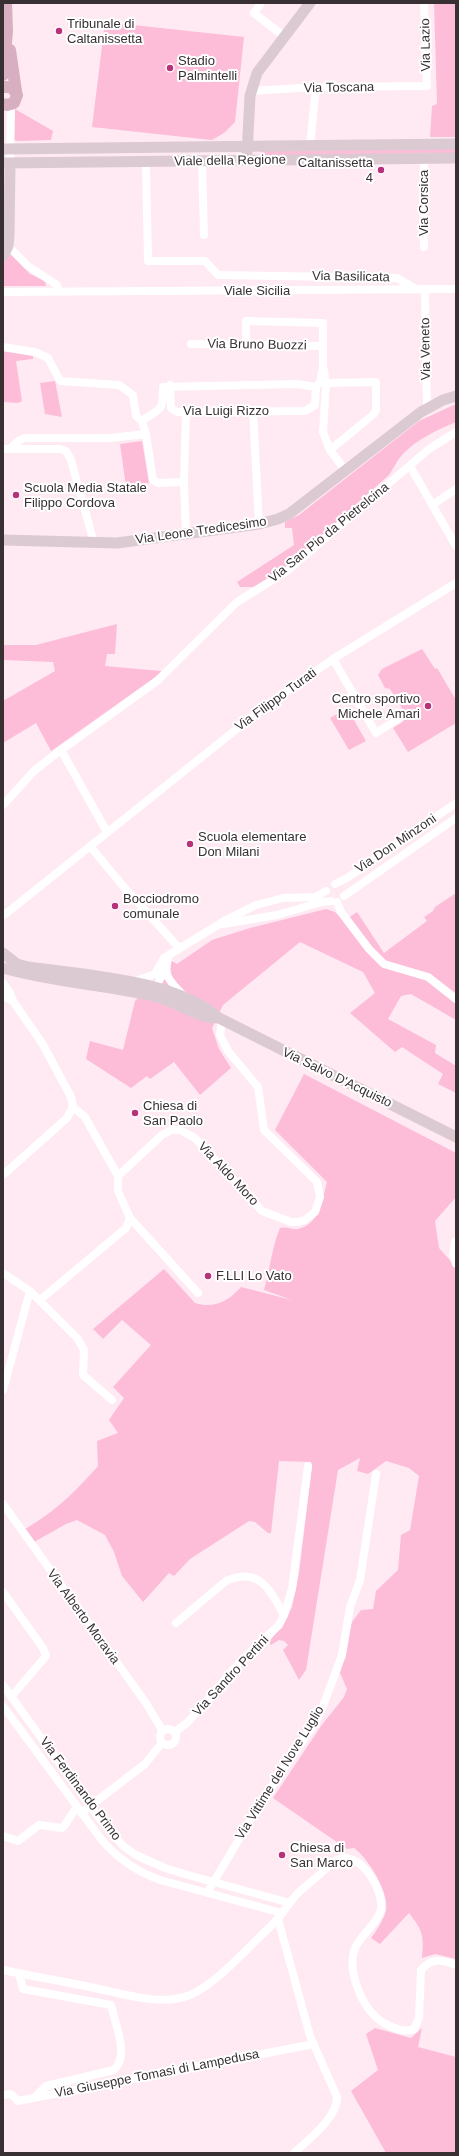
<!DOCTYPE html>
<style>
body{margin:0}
#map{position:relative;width:459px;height:2156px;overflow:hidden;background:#ffe9f2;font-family:Helvetica,sans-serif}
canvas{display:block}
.frame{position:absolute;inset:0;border:4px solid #383033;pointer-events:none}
</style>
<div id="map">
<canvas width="459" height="2156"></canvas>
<div class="frame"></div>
</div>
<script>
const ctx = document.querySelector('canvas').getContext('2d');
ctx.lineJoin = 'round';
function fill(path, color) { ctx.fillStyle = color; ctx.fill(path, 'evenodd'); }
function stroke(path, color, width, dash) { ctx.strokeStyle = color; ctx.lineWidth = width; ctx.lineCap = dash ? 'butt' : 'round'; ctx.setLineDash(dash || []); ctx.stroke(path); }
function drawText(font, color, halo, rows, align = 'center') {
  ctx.font = font + ' Helvetica,sans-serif'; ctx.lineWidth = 4; ctx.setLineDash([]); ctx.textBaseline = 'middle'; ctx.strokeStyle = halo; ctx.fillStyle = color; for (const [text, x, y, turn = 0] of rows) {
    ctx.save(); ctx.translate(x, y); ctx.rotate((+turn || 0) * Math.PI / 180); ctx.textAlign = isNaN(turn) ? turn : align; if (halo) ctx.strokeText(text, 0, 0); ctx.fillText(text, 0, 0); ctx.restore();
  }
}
const green = new Path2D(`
 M434 3H456V137H430L432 106 437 104Z
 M105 22 244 37 235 122 224 133 212 140 92 127Z
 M15 109 53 131 51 140 17 141 14 140Z
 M456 143V157L261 160V146Z
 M10 253 30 274 45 281 46 286H3V263Z
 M3 351 33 356V359L16 361 22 401 18 403 3 402Z
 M55 381 62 417 45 414 40 383Z
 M456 404V422C437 430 417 439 403 454 397 460 394 468 389 475L279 573 254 587H240L237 582 294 545 292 528H285V522L299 515 419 421Z
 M142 441 149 483 126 486 120 444Z
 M117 624 115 654H107L105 666 161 671V673L51 751 36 723 3 743V701L55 671 53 662 3 660V645H36Z
 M422 649 435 669 437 668 456 700V723L408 752 393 728 404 721 401 716 405 713 390 689 385 688 378 675 382 669Z
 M347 708 366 741 349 750 330 718Z
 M456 893V1020L411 994 401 996 388 1019 436 1045 435 1053 456 1066V1093L438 1084 443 1074 402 1047 395 1052 350 1013 375 993 363 972 300 942 223 1005 212 1028 219 1049 231 1068 200 1095 174 1062 150 1079 147 1076 131 1088 86 1059 90 1041 123 1050 135 1001 172 961 177 964 212 940 250 928 326 909 335 912 344 921 357 912 384 953 427 921 424 917 433 911 435 907Z
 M304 1074 456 1153V1197L435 1221 439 1248 456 1267V1959L435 1954 422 1958C424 1935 423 1931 409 1913L380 1944 371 1938C377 1930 383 1921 386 1911 390 1893 368 1858 354 1848L347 1849 273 1798 321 1726 344 1697 347 1689 340 1673 352 1622 361 1610 373 1609 376 1591 398 1570 401 1535 410 1530 419 1476 409 1468 386 1461 368 1474 357 1471 360 1458 338 1470 306 1670 299 1680 283 1650 288 1645 284 1641 279 1640 271 1645 269 1642 284 1623 292 1607 299 1573 312 1466 311 1462 279 1461 271 1533H268L255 1522 249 1521 190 1559 174 1576 169 1573 143 1602 122 1576 114 1552 105 1535 77 1520 66 1524 34 1542 25 1529C57 1510 74 1493 98 1466L97 1441 118 1433 109 1420 124 1398 113 1387 151 1345 122 1320 103 1339 93 1329 164 1269 195 1303C214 1309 229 1301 241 1287L292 1300 264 1290C270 1270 272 1246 280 1228 287 1226 292 1230 298 1229 320 1224 322 1200 327 1182L275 1130Z
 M375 2028 411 2038 422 2028 418 2047 456 2057V2153H386L351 2091 378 2070 366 2034Z`);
const street = new Path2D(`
 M261 3 254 13 285 37
 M251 91 316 87 427 86 424 3
 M310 145 316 87
 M424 159 423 216 424 247
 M202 161 204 235
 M146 162 148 261H205L218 275 397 278 416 289
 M10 163 11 105
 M8 246 28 266 57 285 59 292
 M425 289 427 408
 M3 292 456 289
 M191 344 323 346
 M246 345V321L323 323V366L326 383 323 432 330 450 345 470
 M3 347 35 352 48 358 60 381 119 385 133 395 136 416 142 421
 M326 383 376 382V410L374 414 330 450
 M170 385 171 408 177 412H186L305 411 315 405 316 387
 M253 411 259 524
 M142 421C161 407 163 413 163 387L297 384 316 387 320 382 323 366
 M142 421 146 434 153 480 158 483 184 482 186 535
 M3 449H60L66 451 71 460 94 543
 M10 449 18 441 24 438H110L146 434
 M410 466 456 546
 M184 482 186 412
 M432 505 456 489
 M333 659 376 733 398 719
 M61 750 107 832
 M3 805 34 771 53 756 157 681 237 602 287 571 429 449 456 432
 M90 846 123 886 179 948
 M335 884 347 878 456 803
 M344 896 456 818
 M337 902 341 912 369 949 384 964 428 977 456 999
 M3 916 263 708 333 659 456 583
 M223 924 277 915 322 902 331 901
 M169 955C162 977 170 981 184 996
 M133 982 155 974 164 958 226 920 256 905 283 898 315 897 326 891
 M3 983 10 993 13 1001 42 1043 71 1097 73 1107 85 1117 118 1176V1191L130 1218 198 1293
 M155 988 165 970
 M3 996 13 1001
 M3 1175 67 1118 73 1107
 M118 1176 162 1135 171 1130H180L195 1138 262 1211 291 1222H298L305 1220 315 1212 320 1197 317 1182 264 1130 258 1087 228 1051 220 1035 222 1020
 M455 1242 453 1255 456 1264
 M3 1273 30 1291 78 1339 84 1350 83 1375 112 1400
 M40 1300 126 1228 130 1218
 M3 1390 30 1291
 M3 1504 146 1703 162 1730
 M3 1592 43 1648 46 1656 11 1697
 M176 1623 226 1581C259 1566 270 1590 284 1615
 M3 1685 99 1818 123 1846 136 1855 165 1868 188 1875 290 1903
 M3 1706 101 1839C117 1858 135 1871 160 1880L282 1913
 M160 1737a8 8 0 1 1 16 0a8 8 0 1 1-16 0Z
 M175 1732 188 1722 239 1663 279 1625 284 1615 292 1589 308 1466
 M81 1813 145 1764 162 1743
 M3 1836 18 1841 39 1825 62 1828C68 1823 70 1814 77 1808
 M207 1893 263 1799 315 1723 323 1706 342 1655 350 1607 360 1580 376 1474
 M278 1919 310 2036 337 2097C338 2117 308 2140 294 2153
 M3 1970C32 1976 61 1981 90 1987 121 1993 160 2007 190 1995 218 1983 250 1945 272 1925 281 1916 288 1905 296 1895 304 1887 314 1880 322 1872 327 1868 332 1863 337 1860 359 1849 384 1889 381 1909 378 1924 361 1934 355 1948 346 1971 363 2011 384 2023 392 2028 405 2033 414 2029L419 2018 421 1970C432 1957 443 1960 456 1965
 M19 1973 23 1989 111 2005C115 2025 130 2054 114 2070L46 2086 34 2098
 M3 2095 11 2094 18 2101 314 2044`);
const secondary = new Path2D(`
 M3 149 456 144
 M247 154 250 96 257 73 310 3
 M3 163 456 158
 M3 256 8 246 9 236 10 163
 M3 540 117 543 259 524 278 519 289 514 421 412 443 400 456 396
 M3 953 17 964 28 967C84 975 177 980 219 1018L456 1137
 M3 968C52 982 104 985 153 996 176 1001 196 1018 219 1018`);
const primary = new Path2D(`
 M10 50 16 91
 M3 75 7 31 6 3
 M3 87H12L17 95 14 103 7 105 3 104`);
const markers = [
 [59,31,4,"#b6337b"],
 [170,68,4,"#b6337b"],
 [381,170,4,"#b6337b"],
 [16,495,4,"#b6337b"],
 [428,706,4,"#b6337b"],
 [190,844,4,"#b6337b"],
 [115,906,4,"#b6337b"],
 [135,1113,4,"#b6337b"],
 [208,1276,4,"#b6337b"],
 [282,1855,4,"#b6337b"]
];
const poiNames = [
 ["Tribunale di",67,24],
 ["Caltanissetta",67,39],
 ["Stadio",178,61],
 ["Palmintelli",178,76],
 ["Caltanissetta",373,163,"right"],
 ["4",373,178,"right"],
 ["Scuola Media Statale",24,488],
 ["Filippo Cordova",24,503],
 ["Centro sportivo",420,699,"right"],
 ["Michele Amari",420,714,"right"],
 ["Scuola elementare",198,837],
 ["Don Milani",198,852],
 ["Bocciodromo",123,899],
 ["comunale",123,914],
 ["Chiesa di",143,1106],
 ["San Paolo",143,1121],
 ["F.LLI Lo Vato",216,1276],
 ["Chiesa di",290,1848],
 ["San Marco",290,1863]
];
const streetNames = [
 ["Via Lazio",426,45,-91],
 ["Via Toscana",339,88,-1],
 ["Viale della Regione",230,161,-1],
 ["Via Corsica",424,203,-90],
 ["Via Basilicata",351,277,1],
 ["Viale Sicilia",257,291],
 ["Via Bruno Buozzi",257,345,1],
 ["Via Veneto",426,349,-91],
 ["Via Luigi Rizzo",226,411],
 ["Via Leone Tredicesimo",201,531,-8],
 ["Via San Pio da Pietrelcina",329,533,-39],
 ["Via Filippo Turati",276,700,-36],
 ["Via Don Minzoni",396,844,-34],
 ["Via Salvo D'Acquisto",337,1078,26],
 ["Via Aldo Moro",228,1174,47],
 ["Via Alberto Moravia",83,1617,54],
 ["Via Sandro Pertini",231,1676,-47],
 ["Via Vittime del Nove Luglio",280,1773,-58],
 ["Via Ferdinando Primo",80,1789,53],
 ["Via Giuseppe Tomasi di Lampedusa",157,2074,-11]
];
fill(green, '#fdbdd8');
stroke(street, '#fff', 8);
stroke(secondary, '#dccad3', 11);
stroke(primary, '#d7afc1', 12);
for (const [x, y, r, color] of markers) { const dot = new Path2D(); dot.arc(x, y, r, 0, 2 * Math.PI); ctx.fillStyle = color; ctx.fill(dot); stroke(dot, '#fff', 1.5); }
drawText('13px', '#383033', '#fff', poiNames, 'left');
drawText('13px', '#383033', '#fff', streetNames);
</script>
